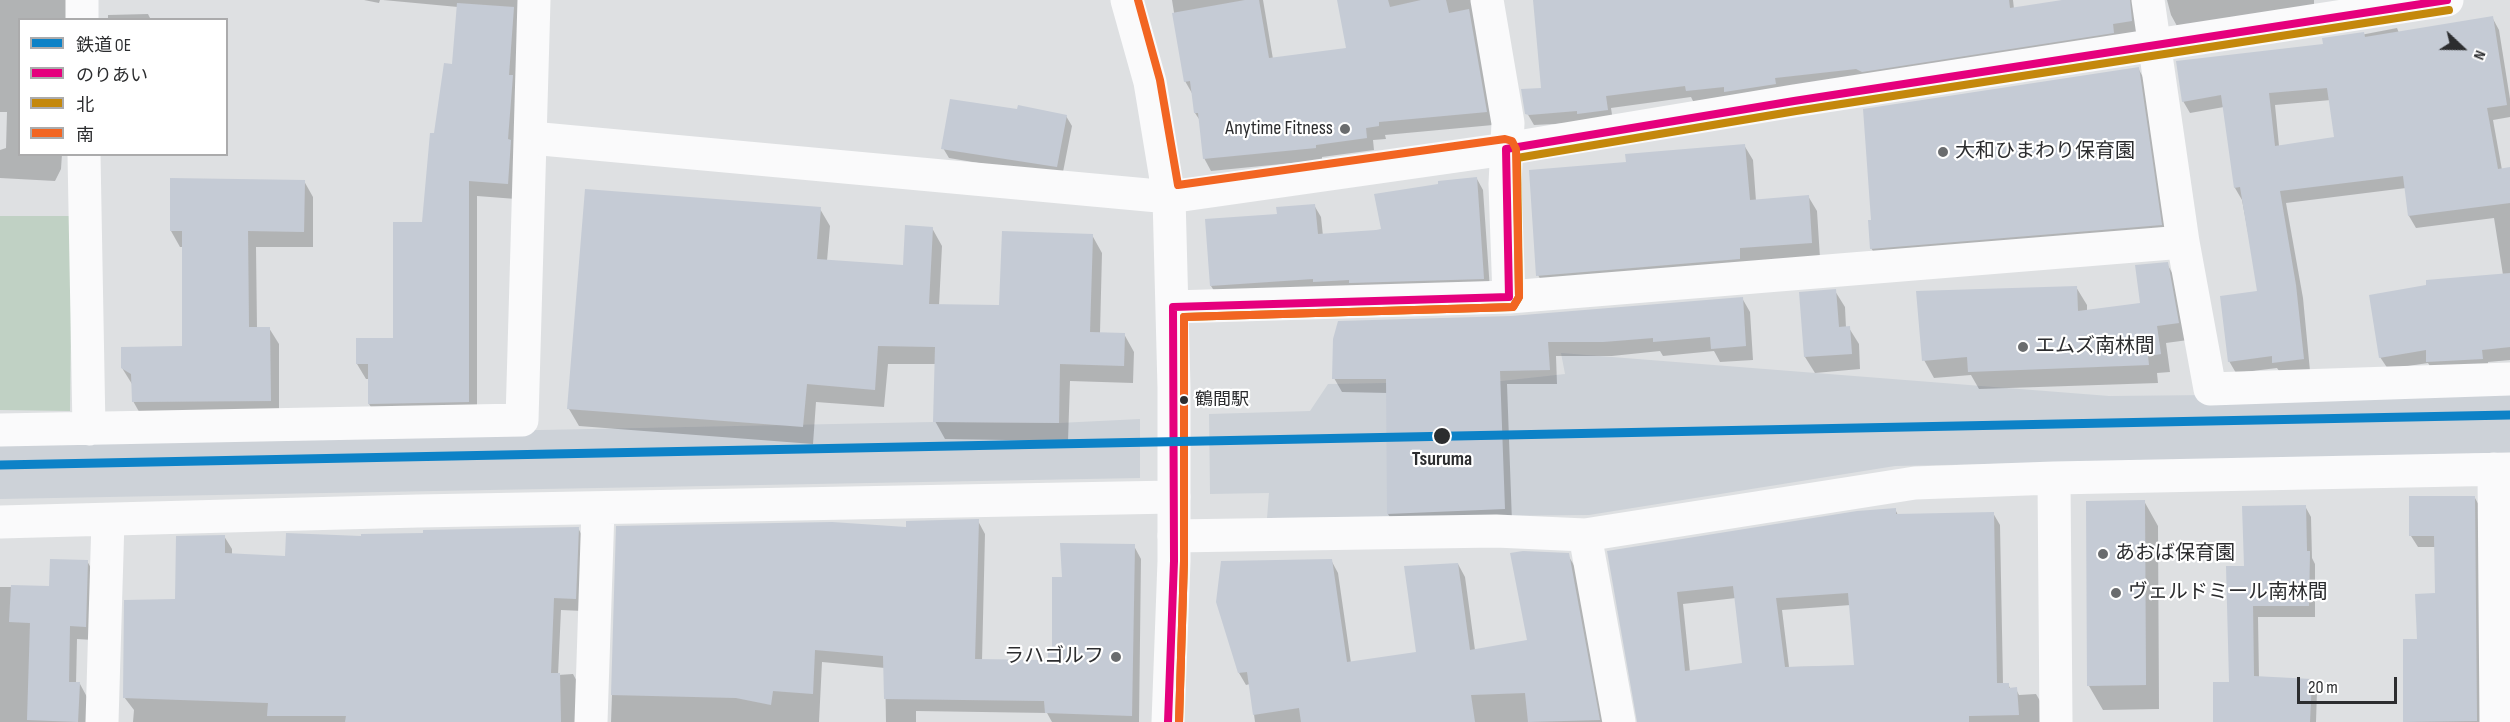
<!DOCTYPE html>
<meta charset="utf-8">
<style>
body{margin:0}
#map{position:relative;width:2510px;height:722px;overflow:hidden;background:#dee0e2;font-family:"Sofia Sans Condensed","Noto Sans JP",sans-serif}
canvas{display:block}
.legend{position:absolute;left:18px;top:18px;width:210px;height:138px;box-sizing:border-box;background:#fff;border:2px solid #ababac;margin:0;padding:8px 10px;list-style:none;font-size:18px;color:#2c2d2f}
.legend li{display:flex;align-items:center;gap:12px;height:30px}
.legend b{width:30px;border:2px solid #ababac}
.north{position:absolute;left:2432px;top:18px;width:60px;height:60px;-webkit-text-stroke:4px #fff;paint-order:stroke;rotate:112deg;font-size:16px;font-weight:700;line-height:24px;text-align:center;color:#2c2d2f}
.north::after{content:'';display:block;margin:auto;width:21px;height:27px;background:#2c2d2f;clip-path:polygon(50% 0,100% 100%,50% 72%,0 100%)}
.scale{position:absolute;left:2297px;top:677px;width:100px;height:27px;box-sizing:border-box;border:3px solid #2c2d2f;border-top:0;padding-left:8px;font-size:18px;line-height:21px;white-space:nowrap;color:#2c2d2f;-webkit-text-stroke:4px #fff;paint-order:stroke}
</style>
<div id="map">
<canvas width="2510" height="722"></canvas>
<ul class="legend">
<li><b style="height:8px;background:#0d82c7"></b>鉄道 OE</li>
<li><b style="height:8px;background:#e5007d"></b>のりあい</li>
<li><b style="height:8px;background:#c4880c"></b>北</li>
<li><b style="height:8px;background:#f26522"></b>南</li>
</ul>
<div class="north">N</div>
<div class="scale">20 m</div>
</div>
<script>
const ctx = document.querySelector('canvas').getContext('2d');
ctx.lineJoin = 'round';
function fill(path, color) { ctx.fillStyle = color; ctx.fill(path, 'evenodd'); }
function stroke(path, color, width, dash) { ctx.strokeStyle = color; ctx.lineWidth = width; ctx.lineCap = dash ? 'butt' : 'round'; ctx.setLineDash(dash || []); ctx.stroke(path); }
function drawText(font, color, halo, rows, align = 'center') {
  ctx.font = font + ' "Sofia Sans Condensed","Noto Sans JP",sans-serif'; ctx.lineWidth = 4.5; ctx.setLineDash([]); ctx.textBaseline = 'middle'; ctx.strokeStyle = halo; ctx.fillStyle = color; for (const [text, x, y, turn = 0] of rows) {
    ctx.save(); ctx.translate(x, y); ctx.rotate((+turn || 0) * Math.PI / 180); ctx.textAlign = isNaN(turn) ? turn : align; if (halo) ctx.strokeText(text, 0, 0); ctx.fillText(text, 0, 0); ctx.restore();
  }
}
const built = new Path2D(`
 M1561 353 2109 396 2510 392V453L1895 466 1589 515 1267 518 1269 493 1210 494 1209 414 1310 411 1328 384 1501 381 1565 374Z
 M1140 419V478L0 499V441L933 422 1059 423Z`);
const green = new Path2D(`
 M0 216H72L70 411 0 410Z`);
const shadow = new Path2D(`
 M0 0H73L69 20H20V154H62L61 169 55 181 0 178V150L6 148 7 112H0Z
 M364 0H380L379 3Z
 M383 0H522L516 199 477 196V417L378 419 369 404V379H366L357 364V340H394L424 223 436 135 454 66 458 7Z
 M1172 0H1263L1273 59 1348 49 1342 0H1474L1493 125 1385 135 1386 139 1373 140 1374 150 1322 157V160L1211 171 1204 158 1201 122 1195 113 1193 95 1185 81Z
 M1535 0H2013L2014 9 2072 0H2140L2138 32 1694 103 1691 97 1611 108 1613 121 1534 125 1527 113 1543 89Z
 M2167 0H2314V5L2177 26 2171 15Z
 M148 14 151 20H108V15Z
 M2492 17 2499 30 2510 99V117L2493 120 2502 170 2510 168V360L2488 362 2489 371 2435 374 2428 363 2388 369 2380 357 2503 275 2494 218 2416 228 2409 216 2406 188 2286 203 2303 298 2310 371 2281 374 2277 368 2236 373 2229 361 2259 292 2242 200 2235 188 2224 107 2190 113 2183 101 2325 45 2324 42 2397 28 2399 33ZM2331 100 2336 138 2279 146 2275 105Z
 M2138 68 2144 79 2167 235 1878 259 1871 248Z
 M1066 116 1072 126 1062 177 949 158 943 148Z
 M1744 145 1753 160 1756 201 1808 196 1817 211 1820 258 1547 291 1538 275 1628 163Z
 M1477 179 1483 190 1490 290 1218 297 1211 286 1278 215 1314 205 1321 217 1323 236 1377 232Z
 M304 181 313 197V247H256L257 328H269L279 344V416L142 417 133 401 132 384 122 368 184 347 183 247H180L171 231Z
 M820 209 830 226 827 261 905 267 932 228 942 246 939 306 1001 307 1092 235 1102 253 1100 333 1124 334 1134 352 1133 383 1070 381 1068 441 945 439 935 421 936 364H888L884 407 816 402 813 444 579 426 569 409Z
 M2167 264 2177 281 2188 340 2166 343 2170 372 2157 373 2158 383 1979 389 1971 375 1934 378 1924 360 2076 287 2087 305V311L2142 305Z
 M1835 291 1845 307 1846 328H1849L1859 344 1860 369 1815 373 1805 357Z
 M1742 298 1750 312 1753 360 1720 362 1714 351 1663 356 1660 351 1612 356H1556L1557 384H1507L1512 522 1396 528 1388 514V393L1342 392 1334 378 1511 317Z
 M2475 498 2481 509 2483 722H2403L2404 641H2419L2436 595V547H2418L2411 536Z
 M2144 501 2158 526 2159 709 2103 710 2089 686Z
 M2305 506 2311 517 2312 558 2315 564V617H2258L2259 678 2311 680 2317 691 2316 722H2214L2230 683 2245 567Z
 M1895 509 1898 515 1993 513 2000 525 2003 684H2008L2011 690 2016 689 2019 695 2036 694 2043 706V722H1639L1609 552ZM1736 598 1743 664 1690 672 1683 604ZM1851 605 1856 666 1789 667 1782 610Z
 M978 521 985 534 982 661H1049L1053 651 1064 579 1134 546 1141 559 1139 722H1052L1047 713 916 711V722H886L885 668 822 662 819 722H611L618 528H908Z
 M578 528 585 541 583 611 561 610 558 675 573 674 580 687 579 722H133L134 710 124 697 176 601 224 536 232 549V555L286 557 363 537Z
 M1568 555 1575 567 1604 722H1255L1250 684 1246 685 1239 673 1331 560 1338 573 1351 663 1418 654 1458 564 1465 577 1475 650 1529 641Z
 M0 561V587H50L87 561 95 575 93 640 77 639 76 684H80L87 697V722H0Z`);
const building = new Path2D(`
 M1245 0H1259L1269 58 1346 48 1337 0H1388L1390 7 1421 0H1446L1449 13 1469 9 1487 112 1379 122V126L1366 128 1367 138 1316 145V148L1203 159 1198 113H1194L1190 81 1184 82 1172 13Z
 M1533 0H2009L2010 8 2062 0H2130L2132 21 2113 24 2114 33 1862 72 1856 69 1775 78 1776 84 1724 92V87L1686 91 1685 86 1606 96 1608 110 1577 114V111L1529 115 1525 114 1521 89 1541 88Z
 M457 3 514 7 509 75H513L508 139 511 140 508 184 469 181V402L368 404V364H356V338H393V222H422L430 133H434L444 63 452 64Z
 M2493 16 2507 105 2487 108 2498 169 2510 167V203L2408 216 2403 176 2280 191 2296 285 2304 359 2272 363V356L2228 362 2220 296 2257 291 2240 187 2234 188 2221 95 2182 102 2176 61 2323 44 2322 38 2364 32 2365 37ZM2327 88 2334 137 2275 146 2269 93Z
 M2139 67 2162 225 1870 249 1868 220H1871L1863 109Z
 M950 99 1017 109 1018 105 1067 115 1057 167 941 149Z
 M1745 144 1750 200 1809 195 1812 243 1740 248V259L1536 276 1529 170 1626 162 1625 154Z
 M1477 177 1484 279 1349 283V280L1313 282V279L1210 286 1205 219 1277 214 1276 207 1315 204 1318 234 1376 230 1381 229 1374 194 1438 184V181Z
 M170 178 305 180 304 232 248 231 249 327H270L271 401 132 402 131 374 121 368V347L182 346V231H170Z
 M585 189 821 207 817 259 903 265 905 225 933 227 929 304 999 305 1002 231 1093 234 1090 332 1125 333 1124 366 1060 364 1059 423 933 422 935 347 878 346 875 390 807 384 803 427 567 409Z
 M2168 262 2179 323 2157 326 2161 354 2148 356 2149 365 1968 372 1967 357 1922 361 1916 291 2077 286 2078 311 2140 303 2135 265Z
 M2510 273V347L2482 350 2483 359 2426 362V350L2379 358 2369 295 2426 285V280Z
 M1836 289 1839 327 1850 326 1852 354 1804 357 1799 292Z
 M1743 297 1746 346 1711 349 1710 337 1653 342V338L1603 342H1548L1550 370 1500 371 1505 509 1387 514 1386 379H1332L1333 339 1338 321 1511 316Z
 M2409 496H2475L2477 721 2403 722V639H2417L2415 594 2435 593 2434 536H2409Z
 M2145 500 2146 685 2087 686 2086 501Z
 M2306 505 2307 551H2310L2309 606H2253L2254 676 2312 679 2310 722H2213V682H2229L2226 566H2244L2242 506Z
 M1896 508V514L1994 512 1997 683H2009V688L2017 687 2019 715 1969 716V722H1637L1607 551 1857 511ZM1733 586 1742 663 1685 671 1677 592ZM1848 593 1854 665 1785 667 1776 598Z
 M979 519 975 659 1048 660V649L1052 650V577H1062L1060 543 1135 544 1132 716 1045 713 1044 701 884 699 883 656 815 650 813 694 773 691 771 705 736 698 611 695 616 526 832 522 906 527V521Z
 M579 527 576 599 554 598 551 673H560L561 722H345L346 716H267L268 703 123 698 124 600 175 599 176 536 225 535V553L285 556 286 533 361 536V534L423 533V530Z
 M1523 551 1569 553 1600 720 1528 722 1525 693 1471 695 1475 722H1301L1299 708 1253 715 1247 672 1238 673 1216 602 1221 561 1332 559 1347 662 1416 652 1404 566 1458 563 1470 650 1527 640 1510 553Z
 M50 559 88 560 86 627 70 626 69 682H80L78 722 27 720 30 623 9 622 11 585 49 586Z`);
const minor = new Path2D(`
 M82 0V20
 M1487 0 1508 123 1505 184 1509 297
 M2148 0 2183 242 2210 389 2510 379
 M84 154 89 429
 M1173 307 1509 297 2183 242
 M0 430 522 420 534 0
 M2494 469 2496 722
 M2054 478 2056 722
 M0 522 418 511 1174 497
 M1585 535 1619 722
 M1174 536 1496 531 1585 535 1915 483 2054 478 2510 469
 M102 722 108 520
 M591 722 598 509`);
const tertiary = new Path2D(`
 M1127 0 1150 82 1169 197 1174 388V561L1168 722
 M531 138 1169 197 1506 149 1794 101 2447 0`);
const bus1 = new Path2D(`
 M1168 722 1174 561 1173 307 1509 297 1506 149 1794 101 2447 0`);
const bus2 = new Path2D(`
 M1179 722 1184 561V317L1513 307 1519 297 1517 158 1796 111 2449 10`);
const bus3 = new Path2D(`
 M1138 0 1160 80 1178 185 1505 139 1512 141 1516 149 1519 297 1513 307 1184 317V561L1179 722`);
const rail1 = new Path2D(`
 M0 465 2510 415`);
const markers = [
 [1345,129,6,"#6a6c6e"],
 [1943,152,6,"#6a6c6e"],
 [2023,347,6,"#6a6c6e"],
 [1184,400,5,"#2c2d2f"],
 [1442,436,9,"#2c2d2f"],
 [2103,554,6,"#6a6c6e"],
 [2116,593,6,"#6a6c6e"],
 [1116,657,6,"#6a6c6e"]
];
const busNames = [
 ["鶴間駅",1195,400]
];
const poiNames = [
 ["Anytime Fitness",1333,129,"right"],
 ["大和ひまわり保育園",1955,152],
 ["エムズ南林間",2035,347],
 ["あおば保育園",2115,554],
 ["ヴェルドミール南林間",2128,593],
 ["ラハゴルフ",1104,657,"right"]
];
const stopNames = [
 ["Tsuruma",1442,460]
];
fill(built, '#cdd2d8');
fill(green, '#c0d1c4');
fill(shadow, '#0003');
fill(building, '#c5cbd5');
stroke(minor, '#fafafb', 33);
stroke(tertiary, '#fafafb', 33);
stroke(bus1, '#e5007d', 8);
stroke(bus2, '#c4880c', 8);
stroke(bus3, '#f26522', 8);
stroke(rail1, '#0d82c7', 9);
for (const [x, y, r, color] of markers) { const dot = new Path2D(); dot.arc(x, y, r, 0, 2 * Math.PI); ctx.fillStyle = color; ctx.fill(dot); stroke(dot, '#fff', 2); }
drawText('18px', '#2c2d2f', '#fff', busNames, 'left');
drawText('20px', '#2c2d2f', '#fff', poiNames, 'left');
drawText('bold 20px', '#2c2d2f', '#fff', stopNames);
</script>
